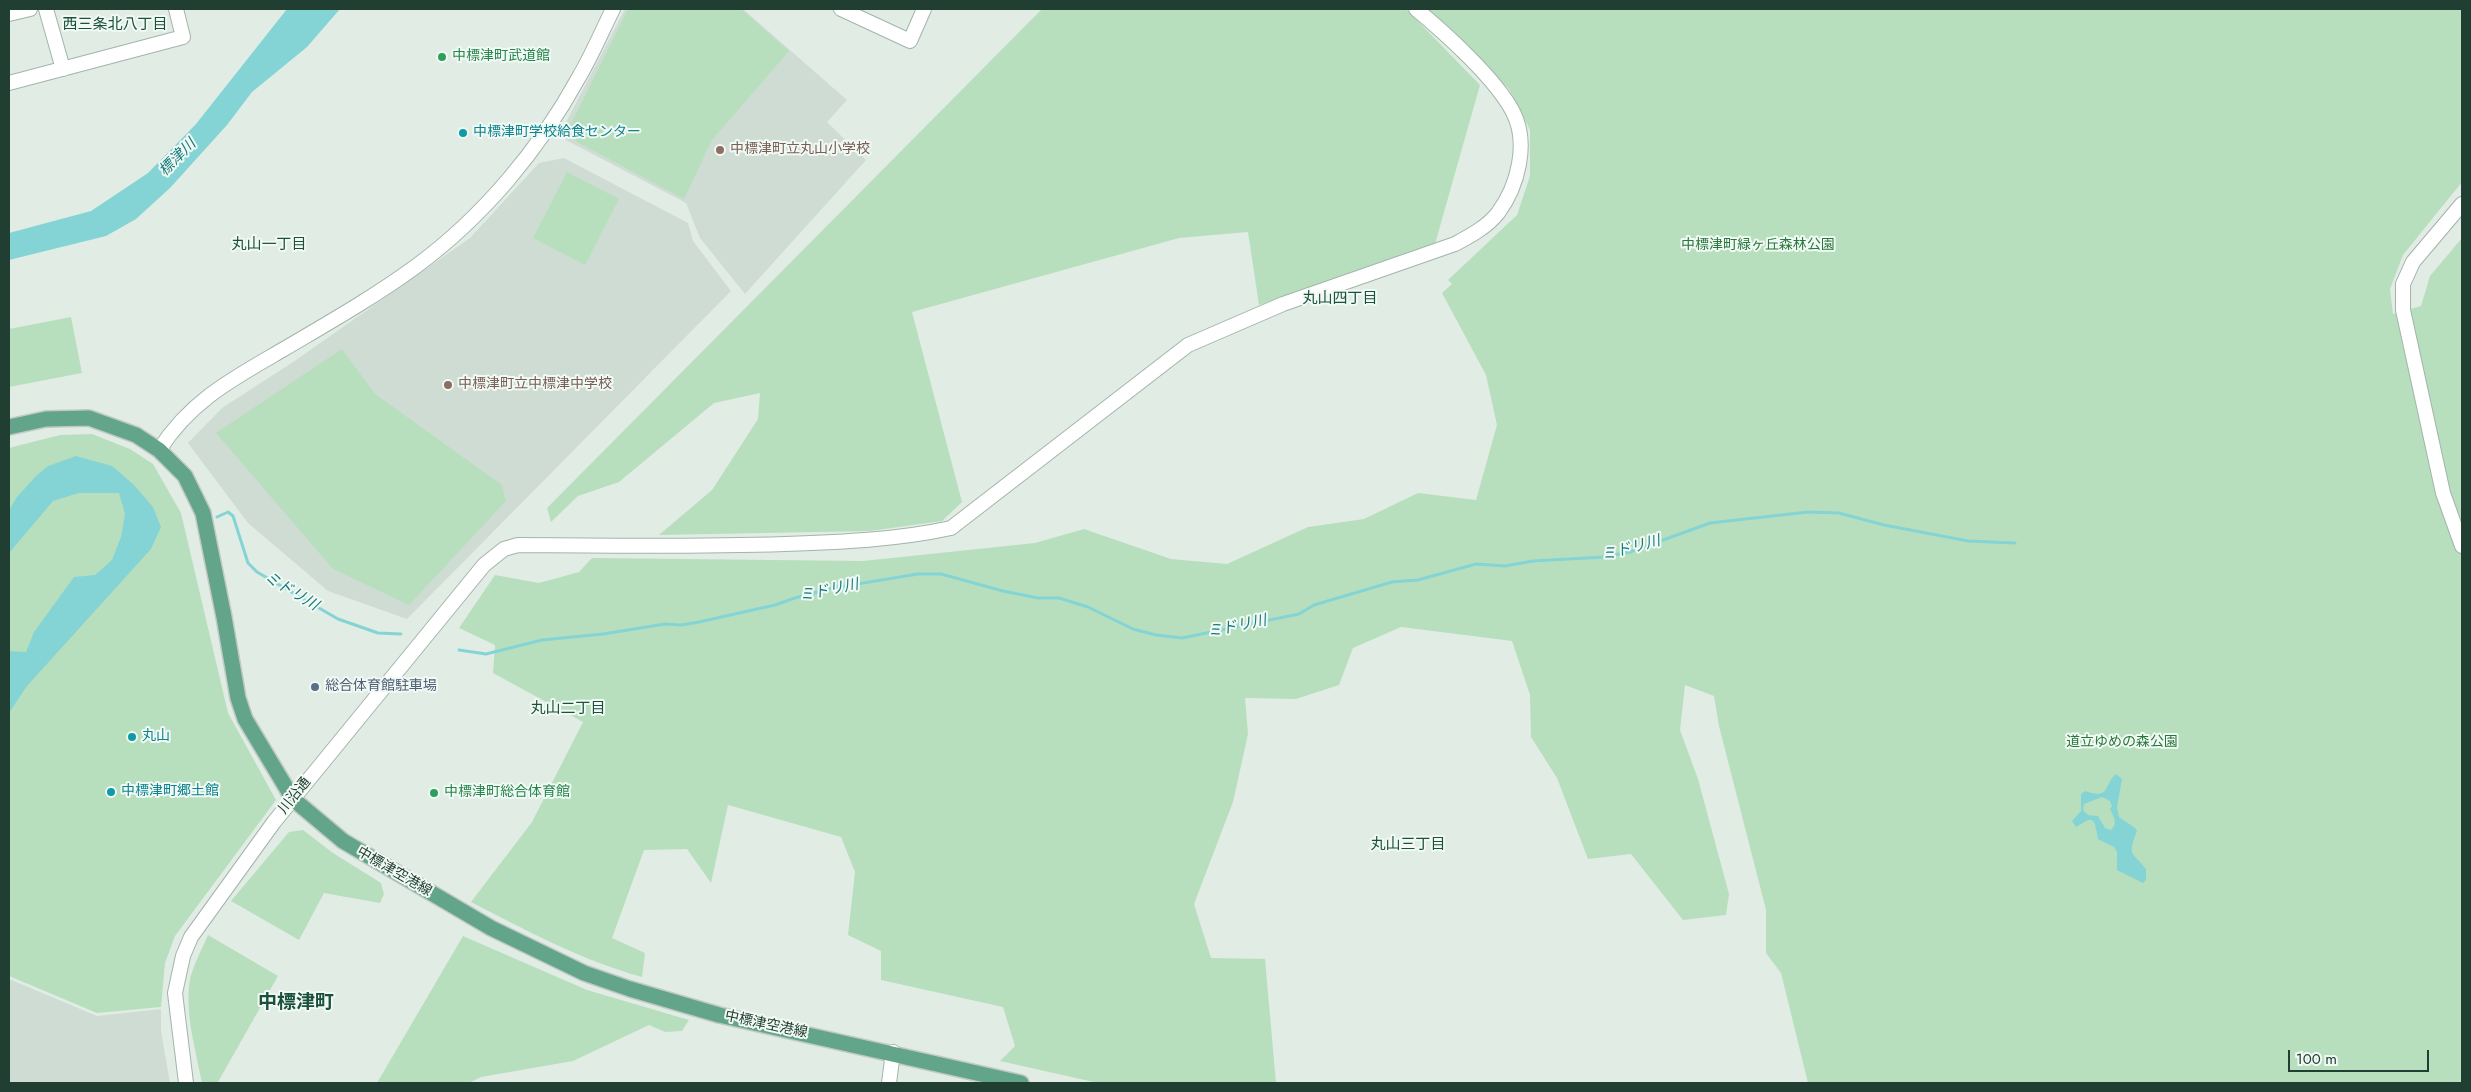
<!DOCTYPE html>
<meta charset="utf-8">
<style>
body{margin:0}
#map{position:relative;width:2471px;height:1092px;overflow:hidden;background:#e1ece5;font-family:Jost,sans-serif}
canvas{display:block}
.frame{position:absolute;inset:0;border:10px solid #203e32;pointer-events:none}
.scale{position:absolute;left:2288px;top:1050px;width:141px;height:22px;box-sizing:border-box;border:2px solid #203e32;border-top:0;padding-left:6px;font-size:15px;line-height:18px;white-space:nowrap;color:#203e32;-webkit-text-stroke:4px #f1f9f4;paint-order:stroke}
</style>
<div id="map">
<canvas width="2471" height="1092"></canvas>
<div class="frame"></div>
<div class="scale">100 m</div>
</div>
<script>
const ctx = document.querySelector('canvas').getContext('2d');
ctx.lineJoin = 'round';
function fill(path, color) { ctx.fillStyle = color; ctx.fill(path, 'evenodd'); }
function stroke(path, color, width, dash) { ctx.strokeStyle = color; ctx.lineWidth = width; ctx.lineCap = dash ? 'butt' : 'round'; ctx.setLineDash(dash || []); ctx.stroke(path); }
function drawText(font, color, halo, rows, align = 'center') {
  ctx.font = font + ' Jost,"Noto Sans JP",sans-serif'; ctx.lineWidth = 4; ctx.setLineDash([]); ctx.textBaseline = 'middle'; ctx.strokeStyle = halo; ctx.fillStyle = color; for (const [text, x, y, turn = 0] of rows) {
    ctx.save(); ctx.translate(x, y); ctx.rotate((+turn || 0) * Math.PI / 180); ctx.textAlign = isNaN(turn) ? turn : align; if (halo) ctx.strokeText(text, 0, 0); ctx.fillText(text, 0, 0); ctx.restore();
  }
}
const built = new Path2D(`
 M625 9H743L847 100 827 122 866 160 745 294 700 238 686 203 566 140 563 128Z
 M564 158 688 223 693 241 731 291 407 619 328 591 248 523 188 443 222 408 293 362 470 238 539 163Z
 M9 979 97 1016 161 1009V1031L170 1083H9Z`);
const green = new Path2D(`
 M628 9H741L789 51 712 140 684 199 577 142 570 126Z
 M1042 9H1406L1480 85 1435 244 1259 305 1248 232 1179 238 912 312 962 502 942 521 870 531 659 535 712 490 758 419 760 393 714 403 619 482 578 496 551 522 547 508Z
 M1427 9H2462V182L2403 255 2390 289 2393 314 2421 306 2430 276 2462 238V1083H1808L1781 973 1766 953V910L1719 726 1714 696 1685 685 1680 730 1698 779 1729 894 1726 915 1683 920 1631 854 1588 859 1557 778 1531 737 1530 695 1512 641 1401 627 1353 648 1339 685 1296 699 1245 698 1248 734 1233 802 1194 904 1211 958 1265 959 1276 1083H1098L1000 1061 1015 1046 1003 1007 881 980V951L848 935 855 872 841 837 728 805 711 883 687 849 644 850 612 938 645 953 642 977C581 960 527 931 471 902L532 822 583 722 493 673 495 645 459 628 495 575 539 583 579 572 592 558 863 561 1035 543 1084 529 1171 559 1227 564 1308 527 1364 519 1418 493 1476 500 1497 425 1486 375 1442 293 1452 284 1448 280 1517 215 1530 176V130L1509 89Z
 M567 172 619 199 585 265 533 238Z
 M71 317 82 373 9 387V329Z
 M342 349 375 394 502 485 506 501 409 605 333 569 216 433Z
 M92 434 130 449 153 464 181 513 228 713 276 800 175 936 165 963 161 1007 97 1013 9 976V448L60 435Z
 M303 830 333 853 381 883 384 894 380 903 324 893 299 940 231 901 289 832Z
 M208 935 278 976 218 1082 202 1083C196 1052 186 1018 189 986 191 968 201 952 208 935Z
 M463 936 587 990 689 1020 682 1031 665 1032 649 1025 573 1061 481 1077 469 1083H377Z`);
const water = new Path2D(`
 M287 9H340L307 47 252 92 227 125 170 188 136 219 106 236 9 260V233L91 211 148 173 196 124Z
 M76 456 112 466 134 485 153 507 161 527 151 549 27 686 9 713V651L26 652 34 632 74 577 95 575 112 560 121 537 125 514 119 493H79L53 501 9 553V510L17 497 36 476 48 466Z
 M2116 774 2122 779 2117 807 2119 817 2135 828 2137 831C2127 857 2132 851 2146 869V880L2143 883 2117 870V852L2114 847 2098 839 2095 824 2092 820H2088L2076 827 2072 821 2081 811V794L2085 791C2111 800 2103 785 2116 774ZM2102 797 2110 801 2112 806 2110 809C2114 817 2118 824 2111 830L2105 828 2098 816 2088 815 2083 810 2084 804Z`);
const stream = new Path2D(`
 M217 517 228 512 233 516 248 563 257 572 338 619 378 633 401 634
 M459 650 486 654 542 640 603 634 665 624 681 625 699 622 775 605 795 598 833 588 918 574H941L1003 591 1038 598H1059L1088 607 1133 629 1156 635 1182 638 1299 614 1314 605 1392 582 1418 580 1476 564 1505 566 1533 561 1604 557 1630 552 1710 523 1808 512 1839 513 1884 525 1968 541 2015 543`);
const minor = new Path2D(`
 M46 9 63 69
 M841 9 910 41 924 9
 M9 14 30 9
 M9 83 183 37 176 9
 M2462 204 2413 262 2403 284V310L2443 493 2462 546
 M159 450C191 400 234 378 284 349 328 323 374 297 415 267 483 217 539 150 579 77 592 55 602 31 613 9
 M186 1083 175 993 183 956 191 937 274 822 484 565 504 549 518 545C607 546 696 547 785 544 841 542 896 540 951 528L1188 345 1283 304 1455 244C1470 236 1487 227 1498 213 1518 186 1529 143 1513 112 1496 79 1445 33 1416 9
 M889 1083 893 1052`);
const major = new Path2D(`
 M9 427 46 419 89 418 136 435 159 450 185 476 203 513 224 617 238 698 245 719 293 799 343 841 491 928 584 973 630 989 719 1015 1021 1083`);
const markers = [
 [442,57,5,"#2e9e5b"],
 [463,133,5,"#0f9aa8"],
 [720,150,5,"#8d6e63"],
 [448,385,5,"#8d6e63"],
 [315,687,5,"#5c6f8a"],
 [132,737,5,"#0f9aa8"],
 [111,792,5,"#0f9aa8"],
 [434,793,5,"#2e9e5b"]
];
const leisureNames = [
 ["中標津町武道館",452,57],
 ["中標津町総合体育館",444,793]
];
const cultureNames = [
 ["中標津町学校給食センター",473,133],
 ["丸山",142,737],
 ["中標津町郷土館",121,792]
];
const educationNames = [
 ["中標津町立丸山小学校",730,150],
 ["中標津町立中標津中学校",458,385]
];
const parkNames = [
 ["中標津町緑ヶ丘森林公園",1758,246],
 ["道立ゆめの森公園",2122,743]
];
const serviceNames = [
 ["総合体育館駐車場",325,687]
];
const streetNames = [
 ["川沿通",295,796,-51],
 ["中標津空港線",394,872,30],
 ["中標津空港線",766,1025,12]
];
const neighbourhoodNames = [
 ["西三条北八丁目",115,25],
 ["丸山一丁目",269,245],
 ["丸山四丁目",1340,299],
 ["丸山二丁目",568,709],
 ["丸山三丁目",1408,845]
];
const waterNames = [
 ["標津川",178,158,-45],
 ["ミドリ川",1631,549,-15],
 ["ミドリ川",829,591,-12],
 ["ミドリ川",291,592,31],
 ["ミドリ川",1237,627,-12]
];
const districtNames = [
 ["中標津町",296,1003]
];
fill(built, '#cfdcd4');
fill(green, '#b8dfbd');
fill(water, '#85d4d5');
stroke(stream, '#85d4d5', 3);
stroke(minor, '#a3b4ac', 16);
stroke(major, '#c1c9c6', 18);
stroke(minor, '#fff', 14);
stroke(major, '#62a58a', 15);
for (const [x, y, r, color] of markers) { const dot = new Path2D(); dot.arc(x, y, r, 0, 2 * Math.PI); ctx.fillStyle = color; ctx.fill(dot); stroke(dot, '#f1f9f4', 2); }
drawText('14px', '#27864d', '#f1f9f4', leisureNames, 'left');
drawText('14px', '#0d838f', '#f1f9f4', cultureNames, 'left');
drawText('14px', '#785e54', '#f1f9f4', educationNames, 'left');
drawText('14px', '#28773b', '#f1f9f4', parkNames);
drawText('14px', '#4e5e75', '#f1f9f4', serviceNames, 'left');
drawText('14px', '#203e32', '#f1f9f4', streetNames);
drawText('15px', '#1b513c', '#f1f9f4', neighbourhoodNames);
drawText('italic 15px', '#177b7d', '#f1f9f4', waterNames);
drawText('bold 19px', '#1b513c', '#f1f9f4', districtNames);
</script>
